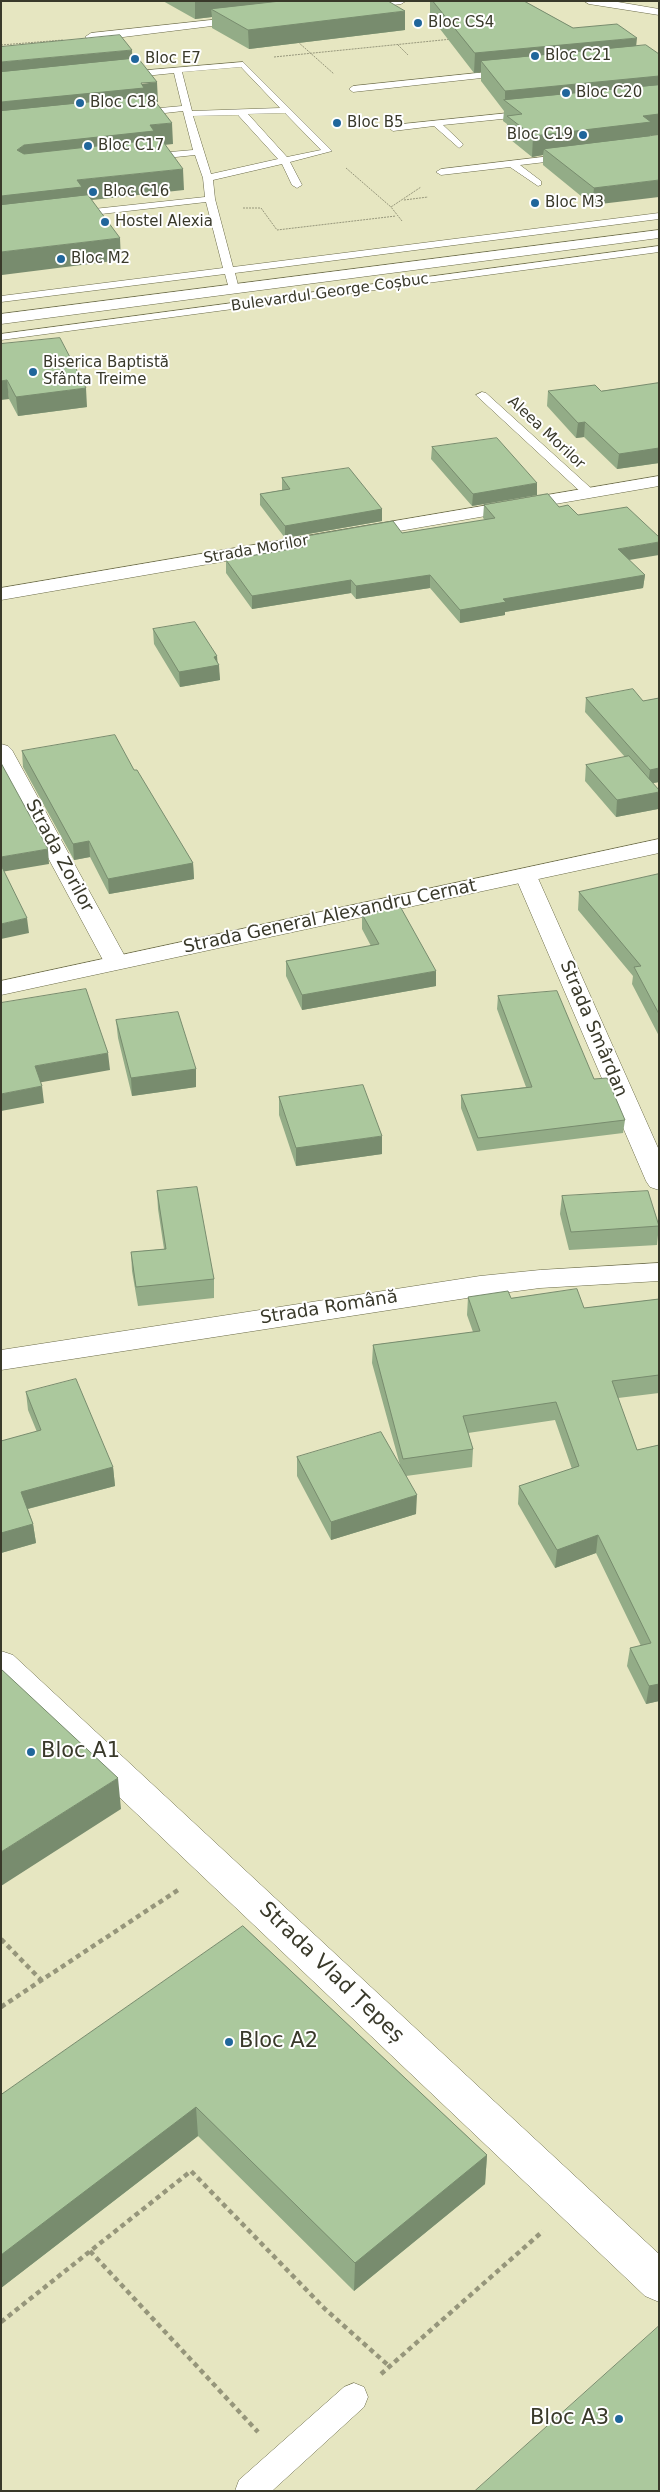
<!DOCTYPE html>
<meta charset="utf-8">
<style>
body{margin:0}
#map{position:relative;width:660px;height:2492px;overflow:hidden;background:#e6e6c1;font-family:"DejaVu Sans",sans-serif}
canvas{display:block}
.frame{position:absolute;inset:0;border:2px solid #39392a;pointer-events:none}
</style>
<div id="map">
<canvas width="660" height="2492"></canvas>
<div class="frame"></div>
</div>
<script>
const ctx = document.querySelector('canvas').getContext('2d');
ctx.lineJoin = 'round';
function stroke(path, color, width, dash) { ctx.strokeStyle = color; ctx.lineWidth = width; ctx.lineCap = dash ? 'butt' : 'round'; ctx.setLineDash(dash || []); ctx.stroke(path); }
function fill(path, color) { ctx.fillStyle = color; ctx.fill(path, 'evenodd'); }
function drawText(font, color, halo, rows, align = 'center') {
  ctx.font = font + ' "DejaVu Sans",sans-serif'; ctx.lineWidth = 4; ctx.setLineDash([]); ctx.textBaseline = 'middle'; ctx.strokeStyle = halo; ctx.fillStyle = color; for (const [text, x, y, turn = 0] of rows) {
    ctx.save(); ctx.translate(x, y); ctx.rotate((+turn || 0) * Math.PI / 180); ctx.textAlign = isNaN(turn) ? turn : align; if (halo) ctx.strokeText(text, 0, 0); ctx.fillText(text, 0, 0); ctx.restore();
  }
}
const pathFar1 = new Path2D(`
 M298 42 334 74
 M1 45 63 40
 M398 45 408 55
 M274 57 452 39
 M346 168 391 207
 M404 200 428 197
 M243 208H261L277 230 396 216
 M402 221 391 207 421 187`);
const path = new Path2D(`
 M1 1939 42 1981
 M1 2007 181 1888
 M90 2251 258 2432
 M1 2322 191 2171 325 2309 389 2366
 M381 2374 543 2231`);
const lane = new Path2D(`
 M243 62 332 151 290 162 302 185 297 188 292 185 282 164 213 180 215 199 233 267 659 213V219L235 273 239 289 234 292 229 289 225 274 1 302V296L223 268 206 202 75 217 70 214 75 211 205 197 203 178 195 155 147 160 142 157 147 154 193 150 183 111 138 116 134 113 138 110 182 106 174 73 125 78 121 75 125 72ZM241 67 280 108 192 111 182 72ZM285 113 321 150 287 157 248 114ZM238 115 278 159 211 174 193 116Z
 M506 70 510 73 509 75 353 92 349 89 353 86Z
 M528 111 532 114 531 116 443 125 462 143 463 145 459 148 434 126 393 131 389 128 393 125Z
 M568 154 573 157 571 159 520 165 541 181V185L538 186 510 167 441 175 436 172 441 169Z
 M659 246V252L1 340V334Z
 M482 392 486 393 593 490 595 493 593 496H585L478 397 476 395Z
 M354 2383 364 2387 368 2397 364 2407 272 2491H235L239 2480 344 2387Z`);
const street = new Path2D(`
 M659 476V486L1 600V588Z
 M1 744 8 746 12 750 128 962 124 967 116 969 108 967 104 962 1 770Z
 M526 869 534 871 537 876 659 1150V1190L650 1187 646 1181 515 876 518 871Z
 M1 1651 13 1655 659 2254V2302L645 2296 1 1685Z`);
const secondary = new Path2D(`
 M372 1H406L401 4 353 10 347 7 353 4Z
 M584 1H612L659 9V15L589 4Z
 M248 16 252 17V21L91 41 85 37 91 33Z
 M659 839V853L1 995V981Z
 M659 1263V1281L540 1288 480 1296 1 1370V1350L480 1276 540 1270Z`);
const primary = new Path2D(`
 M659 230V238L1 324V314Z`);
const wall = new Path2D(`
 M163 1H388L405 30 249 49 212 28V17L195 19Z
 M430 1H524L573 28 636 46 659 54V135H650L592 205 543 165V155L532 157 506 136 507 124 503 121 504 111 481 81V72L474 73 430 16Z
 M1 344 87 407 18 416 9 399Z
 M659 383V463L617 469 584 437 576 438 547 406 548 391H601Z
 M432 447 537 495 472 506 431 459Z
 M282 478 382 509V521L285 538 260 505V494L282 490Z
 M484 505 559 507 578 515 629 560 645 575 643 588 505 612V615L460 623 430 588 356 599 351 593 252 609 226 573V560L295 548V538L402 533 485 520 483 518Z
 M153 629 217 656 220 680 180 687 154 644Z
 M586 698 643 701 659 698V782L652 783 658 809 616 817 585 781 586 765 625 757 585 712Z
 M22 751 134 770 193 863 194 879 109 894 90 857 74 860 23 767Z
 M659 874V1036L632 984 633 976 578 910 579 892Z
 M362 914 436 986 302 1010 286 976V961L371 946 362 929Z
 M498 996 594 1079 625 1120 623 1133 477 1151 461 1108V1095L526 1087 497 1009Z
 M116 1020 196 1069V1087L132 1096 118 1038Z
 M279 1097 382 1154 296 1166 279 1115Z
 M157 1191 214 1279V1298L138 1306 132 1271 131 1252 164 1249 158 1209Z
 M562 1196 659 1225 657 1245 569 1250 560 1214Z
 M468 1297 511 1298 584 1308 659 1299V1393L618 1398 637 1450 659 1445V1701L646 1704 627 1666 630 1648 641 1646 596 1553 555 1568 518 1504 519 1486 572 1469 555 1420 468 1433 473 1449 472 1467 406 1476 416 1514 331 1540 297 1476V1457L400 1465 372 1363 373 1345 473 1332 467 1315Z
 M26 1392 113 1467 115 1486 28 1509 33 1524 36 1543 1 1553V1441L37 1432 28 1410Z
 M243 1926 487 2155 485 2184 354 2291 198 2136 1 2288V2095Z`);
const shadedWall = new Path2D(`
 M195 1H351L211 9 212 17 195 19Z
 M405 11V30L249 49 248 30Z
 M637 38 635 57 481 61V72L474 73 475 53Z
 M132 50 133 70 1 82V62Z
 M659 76V96L505 101V91Z
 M157 82 158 102 1 123V102Z
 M659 114V135H650V143L544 149 543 155 532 157 533 136 643 116Z
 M172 123 173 144 155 146 26 166 17 150 24 145 150 125Z
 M183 169 184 190 83 201 1 218V196L77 180Z
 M659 180V197L592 205 594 188Z
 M120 238 121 260 2 275 1 252Z
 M7 380 9 399 1 400V381Z
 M86 388 87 407 18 416 16 397Z
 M585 422 584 437 576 438 578 423Z
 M659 448V463L617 469 619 454Z
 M537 483V495L472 506 473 494Z
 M382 509V521L285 538V526Z
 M659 542V555L617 562 618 549Z
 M430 575V588L356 599V586Z
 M645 575 643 588 505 612V615L460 623V610L503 599Z
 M351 580V593L252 609V596Z
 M217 656V665H219L220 680 180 687 179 672Z
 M659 768V782L648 784 650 770Z
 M659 792 658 809 616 817 617 800Z
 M89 841 90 857 74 860 73 844Z
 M48 849 49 864 1 872V857Z
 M193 863 194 879 109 894 108 879Z
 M27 918 29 933 1 939V924Z
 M436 971V986L302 1010V995Z
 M108 1053 110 1070 37 1083 35 1066Z
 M196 1069V1087L132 1096 131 1078Z
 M42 1086 44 1103 1 1111V1094Z
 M382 1136V1154L296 1166V1148Z
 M113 1467 115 1486 23 1510 21 1492Z
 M417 1495 416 1514 331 1540V1522Z
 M33 1524 36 1543 1 1553V1533Z
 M598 1535 596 1553 555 1568 557 1550Z
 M659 1684V1701L646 1704 649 1686Z
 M118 1778 121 1809 1 1886V1852Z
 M196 2107 198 2136 1 2288V2255Z
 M487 2155 485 2184 354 2291 355 2263Z`);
const building = new Path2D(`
 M281 1H388L405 11 248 30 211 9Z
 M433 1H524L573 28 617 24 637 38 475 53Z
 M120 35 132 50 1 62V47Z
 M646 45 659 54V76L505 91 481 61Z
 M138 58 157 82 141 83 144 88 1 102V72Z
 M659 85V114L643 116 651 122 533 136 507 116 522 114 504 100Z
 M151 96 172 123 150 125 154 131 24 145 17 150 24 154 161 139 183 169 77 180 82 187 1 196V111Z
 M659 135V180L594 188 544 149Z
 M88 195 120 238 1 252V205Z
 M60 338 86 388 16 397 7 380 1 381V344Z
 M659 383V448L619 454 585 422 578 423 548 391 595 385 601 391Z
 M497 438 537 483 473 494 432 447Z
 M349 468 382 509 285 526 260 494 290 489 282 478Z
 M548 494 559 507 568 505 578 515 627 507 659 537V542L618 549 645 575 503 599 506 602 460 610 430 575 356 586 351 580 252 596 226 560 303 547 295 538 393 521 402 533 495 518 484 505Z
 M195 622 217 656 214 657 219 665 179 672 153 629Z
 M633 689 643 701 659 698V768L650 770 586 698Z
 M115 735 134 770H137L193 863 108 879 89 841 73 844 22 751Z
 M629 756 659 790V792L617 800 586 765Z
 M1 763 48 849 1 857Z
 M1 865 27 918 1 924Z
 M659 874V1014L634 967 641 966 579 892Z
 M401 908 436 971 302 995 286 961 379 944 362 914Z
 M86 989 108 1053 35 1066 42 1086 1 1094V1003Z
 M557 991 594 1079 607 1078 625 1120 478 1138 461 1095 532 1087 498 996Z
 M178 1012 196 1069 131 1078 116 1020Z
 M363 1085 382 1136 296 1148 279 1097Z
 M197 1187 214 1279 136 1287 131 1252 166 1249 157 1191Z
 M648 1191 659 1226 571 1232 562 1196Z
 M577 1289 584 1308 659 1299V1375L612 1381 637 1450 659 1445V1684L649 1686 630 1648 651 1643 598 1535 557 1550 519 1486 579 1466 556 1402 463 1416 473 1449 403 1459 373 1345 480 1331 468 1297 508 1291 511 1298Z
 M76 1379 113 1467 21 1492 33 1524 1 1533V1441L41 1430 26 1392Z
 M381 1432 417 1495 331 1522 297 1457Z
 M1 1669 118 1778 1 1852Z
 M243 1926 487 2155 355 2263 196 2107 1 2255V2095Z
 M659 2326V2491H475Z`);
const markers = [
 [418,23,5,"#20669b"],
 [535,56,5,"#20669b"],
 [135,59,5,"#20669b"],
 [566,93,5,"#20669b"],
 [80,103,5,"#20669b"],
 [337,123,5,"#20669b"],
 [583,135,5,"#20669b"],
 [88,146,5,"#20669b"],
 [93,192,5,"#20669b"],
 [535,203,5,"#20669b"],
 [105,222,5,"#20669b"],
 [61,259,5,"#20669b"],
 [33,372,5,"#20669b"],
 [31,1752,5,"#20669b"],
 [229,2042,5,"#20669b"],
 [619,2419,5,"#20669b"]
];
const farPoinames = [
 ["Bloc CS4",428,23],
 ["Bloc C21",545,56],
 ["Bloc E7",145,59],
 ["Bloc C20",576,93],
 ["Bloc C18",90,103],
 ["Bloc B5",347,123],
 ["Bloc C19",573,135,"right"],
 ["Bloc C17",98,146],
 ["Bloc C16",103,192],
 ["Bloc M3",545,203],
 ["Hostel Alexia",115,222],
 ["Bloc M2",71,259],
 ["Biserica Baptistă",43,363],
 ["Sfânta Treime",43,380]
];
const farStreetnames = [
 ["Bulevardul George Coșbuc",330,293,-8],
 ["Aleea Morilor",546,433,43],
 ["Strada Morilor",256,550,-10]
];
const streetNames = [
 ["Strada Zorilor",59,856,62],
 ["Strada General Alexandru Cernat",330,917,-12],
 ["Strada Smârdan",593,1029,67],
 ["Strada Română",329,1308,-9]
];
const nearPoinames = [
 ["Bloc A1",41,1752],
 ["Bloc A2",239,2042],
 ["Bloc A3",609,2419,"right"]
];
const nearStreetnames = [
 ["Strada Vlad Țepeș",331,1973,44]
];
stroke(lane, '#6b6b49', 1);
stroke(street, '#6b6b49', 1);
stroke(secondary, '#6b6b49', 1);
stroke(primary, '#6b6b49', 1);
stroke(pathFar1, '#96967b', 1, [2, 1]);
stroke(path, '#96967b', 4.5, [5, 4]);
fill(lane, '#fff');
fill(street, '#fff');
fill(secondary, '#fff');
fill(primary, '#fff');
fill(wall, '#93ac87');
fill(shadedWall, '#788c6e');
fill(building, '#abc89d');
stroke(building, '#788c6e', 1);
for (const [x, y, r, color] of markers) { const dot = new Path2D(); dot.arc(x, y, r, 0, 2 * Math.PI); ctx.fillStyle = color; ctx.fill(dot); stroke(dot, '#fff', 2); }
drawText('15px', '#39392a', '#fff', farPoinames, 'left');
drawText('15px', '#39392a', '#fff', farStreetnames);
drawText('18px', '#39392a', '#fff', streetNames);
drawText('21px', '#39392a', '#fff', nearPoinames, 'left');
drawText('21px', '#39392a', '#fff', nearStreetnames);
</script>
